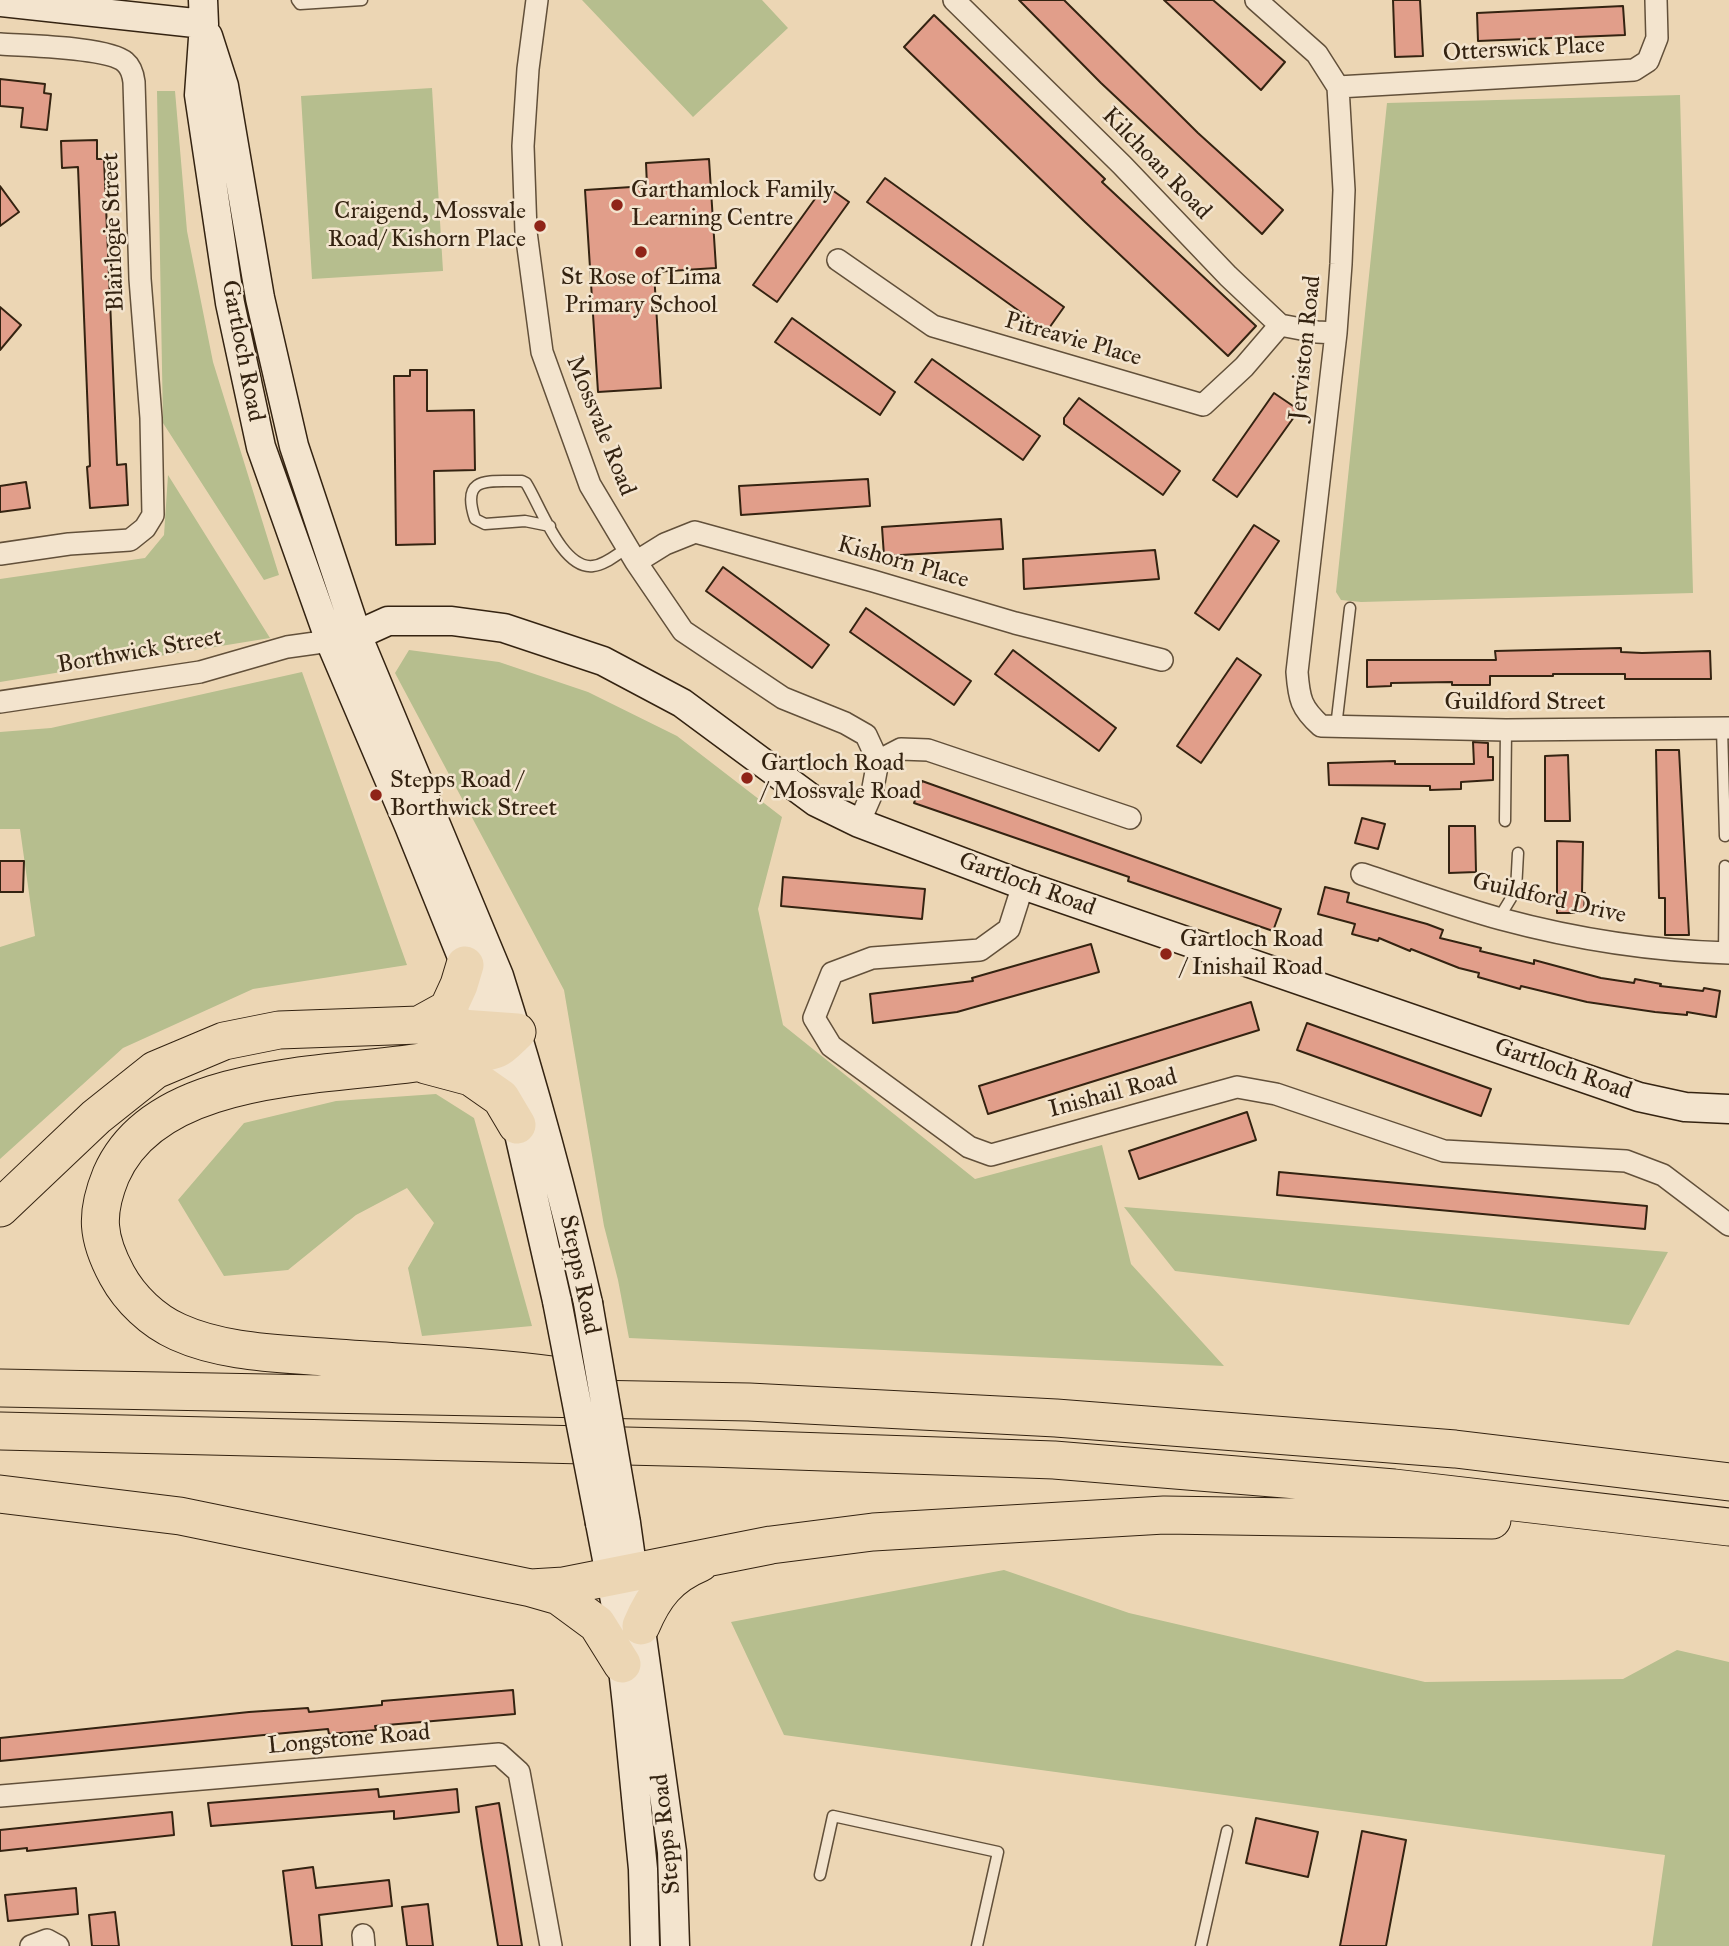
<!DOCTYPE html>
<style>
body{margin:0}
canvas{display:block;background:#ecd6b4}
</style>
<canvas width="1729" height="1946"></canvas>
<script>
const ctx = document.querySelector('canvas').getContext('2d');
ctx.lineJoin = 'round';
function fill(path, color) { ctx.fillStyle = color; ctx.fill(path, 'evenodd'); }
function stroke(path, color, width, dash) { ctx.strokeStyle = color; ctx.lineWidth = width; ctx.lineCap = dash ? 'butt' : 'round'; ctx.setLineDash(dash || []); ctx.stroke(path); }
function drawText(font, color, halo, rows, align = 'center') {
  ctx.font = font + ' "IM FELL Great Primer",serif'; ctx.lineWidth = 5; ctx.setLineDash([]); ctx.textBaseline = 'middle'; ctx.strokeStyle = halo; ctx.fillStyle = color; for (const [text, x, y, turn = 0] of rows) {
    ctx.save(); ctx.translate(x, y); ctx.rotate((+turn || 0) * Math.PI / 180); ctx.textAlign = isNaN(turn) ? turn : align; if (halo) ctx.strokeText(text, 0, 0); ctx.fillText(text, 0, 0); ctx.restore();
  }
}
const green = new Path2D(`
 M582 0H762L788 28 693 117Z
 M432 88 443 271 312 279 301 96Z
 M157 91H175L187 231 213 362 279 575 264 580 163 423Z
 M1680 95 1693 593 1361 602 1341 600 1336 592 1387 103Z
 M168 475 270 638 0 682V579L145 558 164 535Z
 M409 650 499 662 588 692 677 736 782 817 758 909 783 1025 975 1179 1102 1145 1131 1264 1224 1366 629 1338 618 1280 604 1226 564 990 395 673Z
 M302 672 407 965 253 989 123 1048 0 1159V947L35 936 20 829H0V732L51 728Z
 M436 1094 474 1118 532 1326 422 1336 408 1268 434 1223 407 1188 356 1215 288 1270 224 1276 178 1200 244 1123 336 1101Z
 M1124 1207 1668 1252 1629 1325 1175 1271Z
 M1004 1570 1129 1613 1425 1682 1623 1679 1677 1650 1729 1662V1946H1652L1665 1855 784 1735 731 1622Z`);
const building = new Path2D(`
 M1019 0H1064L1198 133 1283 210 1262 234 1101 83Z
 M1164 0H1213L1285 62 1261 90Z
 M1393 0H1420L1423 56 1395 57Z
 M1623 6 1625 35 1478 41 1477 13Z
 M934 15 1105 179 1102 182 1256 326 1228 356 1085 222 904 47Z
 M0 79 45 84 44 93 51 94 47 130 21 127 23 108 0 106Z
 M97 140V159H104L117 465 126 464 128 505 90 508 87 467 90 466 78 167 62 168 61 141Z
 M709 159 716 268 654 272 661 388 598 392 585 190 647 186 646 163Z
 M885 178 1064 307 1047 331 867 202Z
 M825 185 849 202 777 302 753 285Z
 M0 186 19 212 0 226Z
 M0 307 21 325 0 350Z
 M792 318 895 392 880 415 775 342Z
 M932 359 1040 436 1023 460 915 382Z
 M410 370H427V411L474 410 475 470 434 471 435 544 396 545 394 376H410Z
 M1274 393 1299 410 1237 497 1213 480Z
 M1079 398 1180 471 1163 495 1064 424V418Z
 M868 479 870 506 741 515 739 486Z
 M26 482 30 508 0 512V486Z
 M1001 519 1003 549 884 556 882 527Z
 M1254 525 1279 541 1219 630 1195 613Z
 M1155 550 1159 579 1024 589 1023 559Z
 M723 567 829 645 812 668 706 591Z
 M866 608 971 681 954 705 850 632Z
 M1621 648V652L1642 653 1710 651 1711 679H1625V674H1553V676H1490V685H1452V682L1391 683V686L1367 687V660H1496L1495 651Z
 M1013 650 1116 728 1099 751 995 674Z
 M1237 658 1261 675 1201 763 1177 746Z
 M1473 742 1488 743V757H1493V780L1461 782V789L1430 790V786L1329 785 1328 763 1395 761V764H1474Z
 M1656 750H1679L1689 935H1665V898H1659Z
 M1568 755 1570 821H1545V756Z
 M922 781 1281 909 1273 931 1128 881 1129 877 914 803Z
 M1362 818 1385 824 1378 849 1355 843Z
 M1449 826H1475L1476 872 1449 873Z
 M1557 841 1583 842 1582 893H1585L1584 913H1557Z
 M0 861H24L23 892H0Z
 M783 877 925 889 922 919 781 906Z
 M1325 887 1349 893 1347 902 1427 924 1443 930 1440 938 1481 948 1480 951 1534 964V960L1601 978 1634 983 1635 979 1661 984 1660 986 1703 991 1704 988 1720 991 1716 1017 1687 1012V1015L1655 1012 1587 1002 1521 986 1520 989 1478 977 1479 973 1459 968 1411 949 1410 951 1379 938 1378 941 1352 934 1355 924 1318 914Z
 M1091 944 1099 972 957 1012 873 1023 870 994 973 981 972 978Z
 M1251 1002 1259 1030 988 1114 979 1086Z
 M1307 1023 1491 1089 1481 1116 1297 1050Z
 M1247 1112 1256 1140 1139 1179 1129 1151Z
 M1279 1172 1647 1206 1645 1229 1277 1195Z
 M513 1690 515 1714 375 1726 376 1730 329 1734 328 1729 264 1735 0 1761V1738L249 1712 308 1708 309 1712 382 1705V1701Z
 M378 1789 379 1797 457 1789 459 1812 394 1819V1811L211 1826 208 1803Z
 M499 1803 508 1857 522 1946H498L482 1848 476 1807Z
 M172 1812 174 1835 27 1851V1848L0 1851V1830Z
 M1256 1818 1318 1832 1308 1877 1246 1863Z
 M1362 1831 1406 1840 1386 1946H1340Z
 M313 1867 316 1888 389 1880 392 1906 319 1915 322 1946H292L283 1871Z
 M76 1888 78 1914 8 1921 5 1895Z
 M428 1904 433 1946H407L402 1907Z
 M115 1912 119 1946H92L89 1915Z`);
const lane = new Path2D(`
 M297 0 300 4 362 0
 M550 526 525 521 485 524 475 519C460 474 490 482 522 481L526 483C540 505 562 570 593 566 605 565 617 554 627 548
 M1336 727 1350 608
 M1722 728 1725 836
 M1505 821 1506 730
 M1499 918 1516 890 1518 853
 M1724 953 1725 866
 M820 1875 833 1816 998 1852 977 1946
 M1201 1946 1227 1831`);
const street = new Path2D(`
 M537 0 528 69 523 146 526 232 542 352 590 485 636 562 683 631 783 698 845 723 866 735 878 761 872 793 859 823
 M954 0 1122 165 1228 276 1280 325 1317 332 1336 333
 M1256 0 1317 54 1338 87 1344 190 1341 264 1336 333 1297 672C1299 699 1301 708 1321 726L1506 730 1729 728
 M0 44C26 46 108 47 125 62 131 67 133 74 134 82L140 279 151 418 153 515 145 528 130 540 69 544 0 554
 M1338 87 1634 70 1648 61 1657 38 1656 0
 M838 260 933 326 1203 405 1244 367 1280 325
 M636 562 665 544 695 532 873 581 1015 623 1162 660
 M0 702 200 672 287 647 330 641
 M878 761 901 749 928 750 1130 818
 M1362 874C1408 889 1454 906 1501 919 1575 939 1652 951 1729 953
 M1023 885 1009 929 980 950 872 958 832 973 814 1018 831 1046 969 1147 991 1155 1237 1087 1276 1094 1444 1151 1626 1161 1663 1175 1729 1225
 M0 1796 499 1754 519 1772 551 1946
 M363 1935 364 1946
 M31 1946 47 1940 58 1946`);
const secondary = new Path2D(`
 M203 0 204 24 199 95 230 303 261 447 330 641 409 826 491 1029 517 1125 557 1301
 M0 2 204 24
 M208 36 224 86 260 298 294 446 357 635 499 976C533 1084 563 1193 588 1303
 M330 641 357 635 388 621H452L504 628 603 661 682 703 816 802 859 823 1023 885 1639 1097 1685 1107 1729 1109
 M600 1523 616 1606 627 1705 643 1869 645 1946
 M626 1523 672 1852 675 1946`);
const highway = new Path2D(`
 M419 1025 448 1009 459 985 465 965
 M517 1032C511 1037 504 1046 497 1049 483 1055 451 1057 434 1060 336 1078 158 1067 111 1175 95 1214 97 1238 117 1275 130 1299 153 1321 178 1332 222 1352 275 1353 323 1357 401 1363 482 1365 560 1376
 M426 1065 471 1077 501 1098 517 1125
 M0 1208 96 1117 155 1070 224 1041 279 1030 419 1025 517 1032
 M0 1388 749 1402 1056 1418 1455 1449 1729 1482
 M0 1431 709 1448 1054 1460 1394 1488 1729 1527
 M0 1494 180 1516 531 1588 559 1596 597 1624 622 1664
 M531 1588 564 1586 771 1545 873 1532 1164 1515 1492 1520
 M641 1626C654 1595 669 1576 700 1563`);
const secondaryBridge = new Path2D(`
 M557 1301 600 1523
 M588 1303 626 1523`);
const markers = [
 [617,205,7,"#8f2418"],
 [540,226,7,"#8f2418"],
 [641,252,7,"#8f2418"],
 [747,778,7,"#8f2418"],
 [376,795,7,"#8f2418"],
 [1166,954,7,"#8f2418"]
];
const streetNames = [
 ["Otterswick Place",1524,50,-3],
 ["Kilchoan Road",1156,164,46],
 ["Blairlogie Street",114,232,-92],
 ["Pitreavie Place",1073,340,16],
 ["Jerviston Road",1306,348,-84],
 ["Gartloch Road",242,351,79],
 ["Mossvale Road",600,426,68],
 ["Kishorn Place",903,563,16],
 ["Borthwick Street",140,652,-10],
 ["Guildford Street",1525,703],
 ["Gartloch Road",1027,885,20],
 ["Guildford Drive",1549,899,13],
 ["Gartloch Road",1563,1070,19],
 ["Inishail Road",1113,1094,-15],
 ["Stepps Road",579,1275,78],
 ["Longstone Road",349,1740,-5],
 ["Stepps Road",667,1834,-96]
];
const poiNames = [
 ["Garthamlock Family",631,191],
 ["Learning Centre",631,219],
 ["Craigend, Mossvale",526,212,"right"],
 ["Road/ Kishorn Place",526,240,"right"],
 ["St Rose of Lima",641,278,"center"],
 ["Primary School",641,306,"center"],
 ["Gartloch Road",761,764],
 ["/ Mossvale Road",761,792],
 ["Stepps Road /",390,781],
 ["Borthwick Street",390,809],
 ["Gartloch Road",1180,940],
 ["/ Inishail Road",1180,968]
];
fill(green, '#b6be8e');
fill(building, '#e19e8a');
stroke(building, '#342311', 2);
stroke(lane, '#62503a', 13);
stroke(street, '#62503a', 24);
stroke(secondary, '#342311', 31);
stroke(highway, '#342311', 39);
stroke(lane, '#f3e4ce', 10);
stroke(street, '#f3e4ce', 21);
stroke(secondary, '#f3e4ce', 28);
stroke(highway, '#ecd6b4', 37);
stroke(secondaryBridge, '#342311', 31, []);
stroke(secondaryBridge, '#f3e4ce', 28);
for (const [x, y, r, color] of markers) { const dot = new Path2D(); dot.arc(x, y, r, 0, 2 * Math.PI); ctx.fillStyle = color; ctx.fill(dot); stroke(dot, '#f3e4ce', 2.5); }
drawText('24px', '#342311', '#f3e4ce', streetNames);
drawText('24px', '#342311', '#f3e4ce', poiNames, 'left');
</script>
